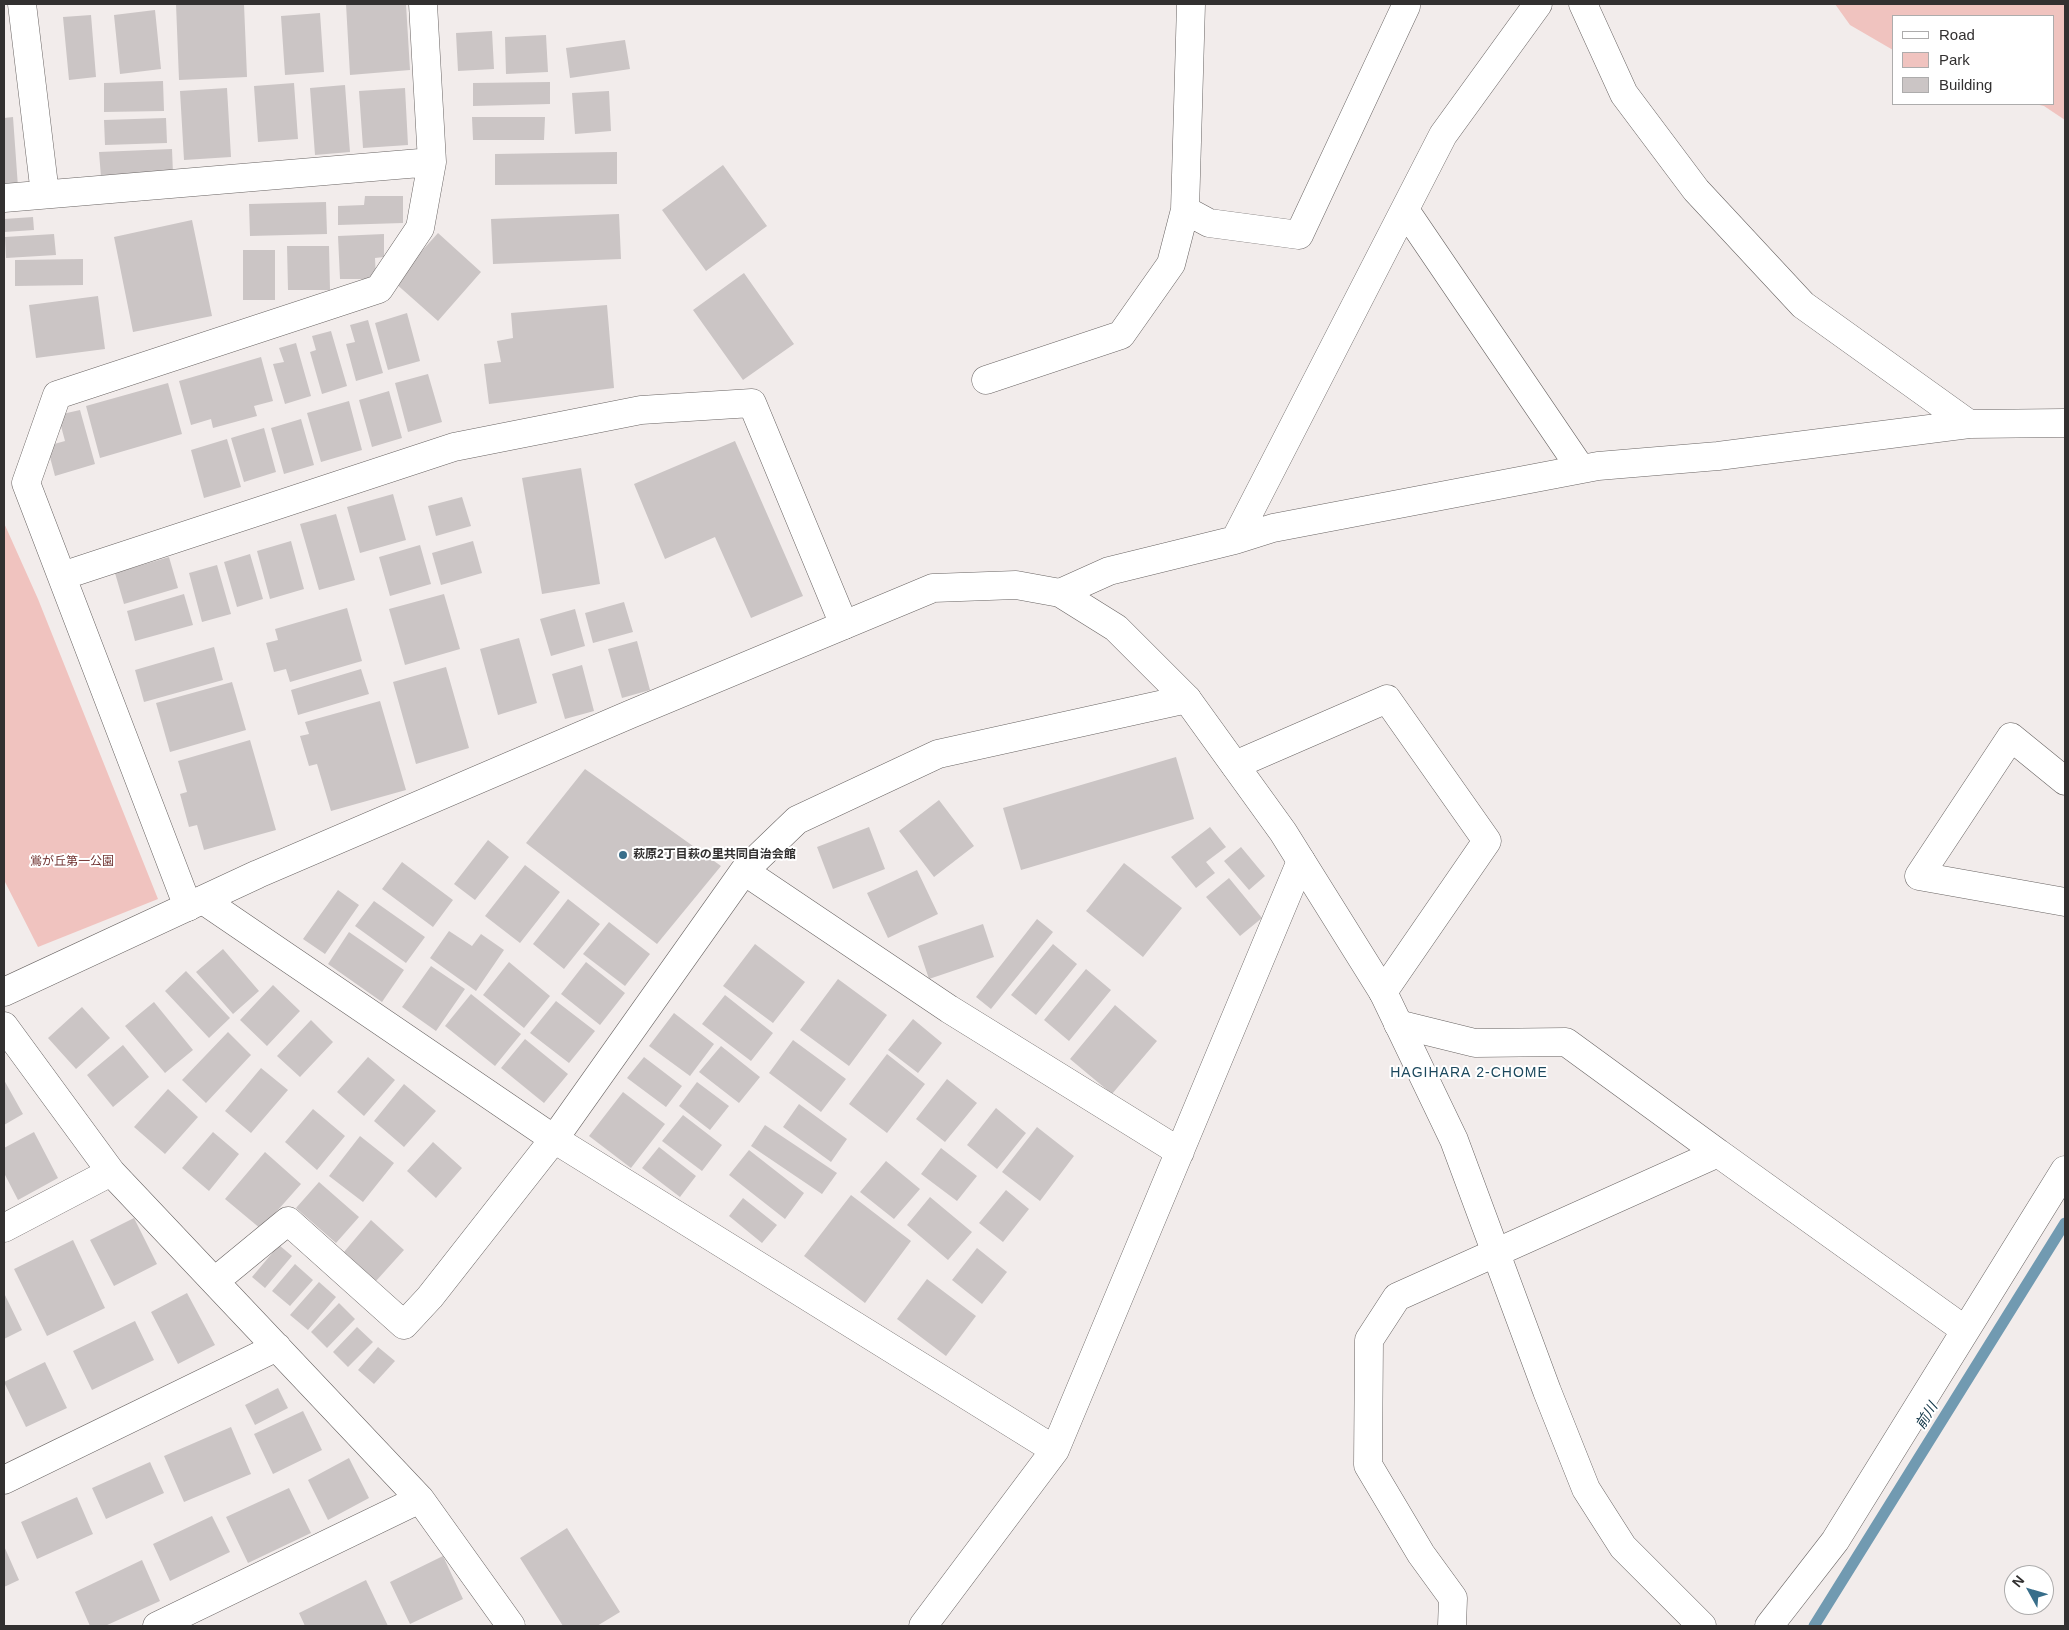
<!DOCTYPE html>
<meta charset="utf-8">
<style>
body{margin:0}
#map{position:relative;width:2069px;height:1630px;overflow:hidden;background:#f2eceb;font-family:Helvetica,sans-serif}
canvas{display:block}
.frame{position:absolute;inset:0;border:5px solid #323030;pointer-events:none}
.legend{position:absolute;left:1892px;top:15px;width:162px;height:90px;box-sizing:border-box;background:#fff;border:1px solid #adacac;margin:0;padding:6px 9px;list-style:none;font-size:15px;color:#323030}
.legend li{display:flex;align-items:center;gap:10px;height:25px}
.legend b{width:25px;border:1px solid #adacac}
.north{position:absolute;left:2004px;top:1565px;width:50px;height:50px;box-sizing:border-box;background:#fff;border:1px solid #adacac;border-radius:50%;rotate:309deg;font-size:14px;font-weight:700;line-height:20px;text-align:center;color:#323030}
.north::after{content:'';display:block;margin:auto;width:18px;height:22px;background:#386e8a;clip-path:polygon(50% 0,100% 100%,50% 72%,0 100%)}
</style>
<div id="map">
<canvas width="2069" height="1630"></canvas>
<div class="frame"></div>
<ul class="legend">
<li><b style="height:6px;background:#fff"></b>Road</li>
<li><b style="height:14px;background:#f0c3bf"></b>Park</li>
<li><b style="height:14px;background:#cbc5c5"></b>Building</li>
</ul>
<div class="north">N</div>
</div>
<script>
const ctx = document.querySelector('canvas').getContext('2d');
ctx.lineJoin = 'round';
function fill(path, color) { ctx.fillStyle = color; ctx.fill(path, 'evenodd'); }
function stroke(path, color, width, dash) { ctx.strokeStyle = color; ctx.lineWidth = width; ctx.lineCap = dash ? 'butt' : 'round'; ctx.setLineDash(dash || []); ctx.stroke(path); }
function drawText(font, color, halo, rows, align = 'center') {
  ctx.font = font + ' Helvetica,"Noto Sans JP",sans-serif'; ctx.lineWidth = 4; ctx.setLineDash([]); ctx.textBaseline = 'middle'; ctx.strokeStyle = halo; ctx.fillStyle = color; for (const [text, x, y, turn = 0] of rows) {
    ctx.save(); ctx.translate(x, y); ctx.rotate((+turn || 0) * Math.PI / 180); ctx.textAlign = isNaN(turn) ? turn : align; if (halo) ctx.strokeText(text, 0, 0); ctx.fillText(text, 0, 0); ctx.restore();
  }
}
const green = new Path2D(`
 M1835 4H2065V120L2044 106 2035 104H2053V16H1893V50L1850 25Z
 M4 523 38 599 158 899 38 947 4 880Z`);
const stream = new Path2D(`
 M1814 1626 2065 1223`);
const building = new Path2D(`
 M176 4H244L247 77 179 80Z
 M346 4H406L410 70 350 75Z
 M155 10 161 69 120 74 114 15Z
 M320 13 324 72 285 75 281 16Z
 M91 15 96 77 69 80 63 17Z
 M492 31 494 69 458 71 456 33Z
 M546 35 548 72 506 74 505 37Z
 M625 40 630 69 570 78 566 48Z
 M163 81 164 111 104 112V83Z
 M550 82V104L473 106V83Z
 M294 83 298 139 258 142 254 86Z
 M345 85 350 152 315 155 310 88Z
 M227 88 231 157 184 160 180 91Z
 M405 88 408 145 363 148 359 91Z
 M609 91 611 131 575 134 572 93Z
 M13 117 18 187 4 188V118Z
 M472 117H545L544 140H473Z
 M166 118 167 143 105 145 104 120Z
 M172 149 173 174 101 177 99 152Z
 M617 152V184L495 185V154Z
 M723 165 767 226 706 271 662 210Z
 M365 196H403V223L338 225V206L364 205Z
 M326 202 327 234 250 236 249 204Z
 M619 214 621 259 493 264 491 219Z
 M33 217 34 230 4 232V219Z
 M192 220 212 316 133 332 114 237Z
 M438 233 481 272 438 321 394 282Z
 M54 234 56 255 6 258 5 237Z
 M384 234V257L375 258 376 279H340L338 236Z
 M287 246H329L330 290H288Z
 M243 250H275V300H243Z
 M83 259V285L15 286V260Z
 M744 273 794 344 743 380 693 310Z
 M98 296 105 349 36 358 29 305Z
 M607 305 614 388 489 404 484 364 501 362 497 341 513 338 511 313Z
 M407 313 420 361 388 370 375 323Z
 M368 320 383 373 356 381 346 344 355 342 350 325Z
 M331 331 347 386 322 394 310 352 316 350 312 336Z
 M296 343 311 396 285 404 273 364 284 362 279 348Z
 M261 357 273 401 254 406 257 416 213 428 211 419 191 425 179 381Z
 M428 374 442 422 408 432 395 383Z
 M168 383 182 434 100 458 86 406Z
 M389 391 402 438 372 447 359 400Z
 M349 401 362 450 321 462 307 413Z
 M80 410 95 464 55 476 47 446 65 441 58 415Z
 M301 419 314 465 284 474 271 428Z
 M264 428 276 472 244 482 231 438Z
 M227 439 241 487 204 498 191 450Z
 M735 441 803 596 751 618 715 537 665 559 634 484Z
 M581 468 600 584 542 594 522 478Z
 M393 494 406 540 360 553 347 507Z
 M462 497 471 526 436 536 428 506Z
 M336 514 355 580 319 590 300 524Z
 M291 541 304 589 270 599 257 551Z
 M473 541 482 573 441 585 432 553Z
 M420 545 431 584 390 596 379 557Z
 M250 554 263 599 237 607 224 562Z
 M169 557 178 588 124 604 115 573Z
 M217 565 231 614 202 622 189 573Z
 M184 594 193 625 135 641 127 611Z
 M444 594 460 649 405 665 389 609Z
 M624 602 633 632 593 643 585 613Z
 M347 608 362 661 290 682 286 669 274 672 266 643 278 640 275 629Z
 M575 609 585 646 551 656 540 619Z
 M519 638 537 703 498 715 480 649Z
 M637 641 650 690 622 698 608 649Z
 M214 647 223 680 144 702 135 670Z
 M582 665 594 711 565 719 552 674Z
 M446 667 469 748 416 764 393 682Z
 M361 669 369 694 298 715 291 690Z
 M232 682 246 730 170 752 156 703Z
 M380 701 406 790 331 811 317 764 309 766 300 736 309 734 305 722Z
 M250 740 276 830 204 850 197 825 189 827 180 794 187 792 178 761Z
 M1176 757 1194 819 1021 870 1003 808Z
 M585 769 721 866 657 944 526 843Z
 M939 800 974 846 934 877 899 831Z
 M869 827 885 869 833 889 817 847Z
 M1210 827 1226 847 1206 862 1215 873 1196 888 1171 857Z
 M488 840 509 857 475 900 454 884Z
 M1241 847 1265 876 1249 890 1224 861Z
 M402 862 453 900 433 927 382 889Z
 M1124 863 1182 908 1143 957 1086 911Z
 M525 865 560 892 520 943 485 916Z
 M917 870 938 914 888 938 867 893Z
 M1229 878 1262 918 1240 936 1206 897Z
 M338 890 359 905 325 954 303 939Z
 M568 899 600 924 564 969 533 944Z
 M374 901 425 937 406 963 355 926Z
 M1037 919 1053 932 991 1009 976 997Z
 M609 922 650 954 625 986 583 954Z
 M983 924 994 957 929 979 918 946Z
 M449 931 472 946 481 934 504 950 476 991 430 958Z
 M349 932 404 970 382 1002 328 964Z
 M755 944 805 982 773 1023 723 986Z
 M1053 944 1077 964 1036 1015 1011 995Z
 M223 949 259 991 233 1014 196 972Z
 M509 962 550 996 524 1028 483 995Z
 M586 962 625 993 600 1025 561 994Z
 M431 966 465 989 436 1031 402 1007Z
 M1086 969 1111 990 1069 1041 1044 1020Z
 M186 971 230 1018 209 1038 165 991Z
 M838 979 887 1015 849 1066 800 1030Z
 M273 985 300 1011 267 1046 240 1020Z
 M471 994 521 1034 495 1066 445 1026Z
 M725 995 773 1033 751 1061 702 1024Z
 M556 1001 595 1031 569 1063 530 1033Z
 M154 1002 193 1050 165 1073 125 1026Z
 M1115 1005 1157 1041 1112 1094 1070 1059Z
 M82 1007 110 1038 76 1069 48 1038Z
 M674 1013 714 1044 690 1076 649 1046Z
 M913 1019 942 1043 918 1073 888 1050Z
 M311 1020 333 1042 300 1077 277 1056Z
 M228 1032 251 1055 206 1103 182 1080Z
 M525 1039 568 1074 544 1103 501 1068Z
 M793 1040 846 1079 821 1112 769 1073Z
 M123 1045 149 1077 113 1107 87 1075Z
 M721 1046 760 1077 739 1103 699 1072Z
 M887 1054 925 1084 887 1133 849 1104Z
 M368 1057 395 1080 364 1116 337 1092Z
 M644 1057 682 1086 666 1107 627 1078Z
 M261 1068 288 1090 251 1133 225 1111Z
 M947 1079 977 1103 945 1142 916 1119Z
 M4 1080 23 1114 4 1125Z
 M697 1082 729 1106 710 1130 679 1106Z
 M404 1084 436 1111 404 1147 374 1121Z
 M168 1089 198 1117 165 1154 134 1127Z
 M623 1092 665 1124 631 1168 589 1136Z
 M799 1104 847 1139 831 1162 783 1127Z
 M996 1108 1026 1133 997 1169 967 1145Z
 M313 1109 345 1136 317 1170 285 1142Z
 M683 1115 722 1145 702 1171 662 1141Z
 M765 1125 837 1173 822 1194 751 1146Z
 M1037 1127 1074 1156 1040 1201 1002 1172Z
 M34 1132 58 1178 18 1200 4 1173V1148Z
 M213 1132 239 1154 209 1191 182 1168Z
 M360 1136 394 1163 363 1202 329 1176Z
 M433 1142 462 1168 436 1198 407 1171Z
 M659 1147 696 1176 680 1197 642 1168Z
 M941 1148 977 1176 957 1201 921 1174Z
 M749 1150 804 1193 785 1219 729 1175Z
 M265 1152 301 1184 261 1229 225 1199Z
 M886 1161 920 1189 894 1219 860 1192Z
 M319 1182 359 1217 336 1243 296 1208Z
 M1006 1190 1029 1209 1003 1242 979 1223Z
 M851 1195 911 1241 865 1303 804 1256Z
 M930 1197 972 1232 948 1260 907 1225Z
 M743 1198 777 1225 762 1243 729 1216Z
 M134 1218 157 1264 114 1286 90 1240Z
 M371 1220 404 1250 376 1281 344 1252Z
 M73 1240 105 1308 47 1336 14 1269Z
 M279 1245 292 1256 265 1288 252 1277Z
 M977 1248 1007 1272 982 1304 952 1280Z
 M295 1264 313 1280 290 1306 272 1291Z
 M927 1279 976 1316 946 1356 897 1319Z
 M319 1282 336 1297 308 1330 290 1315Z
 M4 1293 22 1330 4 1339Z
 M187 1293 215 1345 178 1364 151 1312Z
 M339 1303 355 1319 327 1348 311 1332Z
 M135 1321 154 1360 92 1390 73 1351Z
 M357 1327 373 1342 348 1367 333 1352Z
 M378 1347 395 1361 374 1384 358 1370Z
 M45 1362 67 1408 26 1427 4 1382Z
 M278 1388 288 1408 255 1425 245 1405Z
 M303 1411 322 1450 273 1474 254 1434Z
 M231 1427 251 1474 184 1502 164 1456Z
 M349 1458 369 1498 328 1520 308 1480Z
 M150 1462 164 1493 106 1519 92 1488Z
 M289 1488 311 1533 248 1563 226 1517Z
 M77 1497 93 1534 37 1559 21 1522Z
 M212 1516 230 1552 170 1581 153 1544Z
 M567 1528 620 1612 597 1626H563L520 1558Z
 M4 1546 19 1580 4 1587Z
 M443 1556 463 1599 410 1624 390 1582Z
 M142 1560 160 1601 105 1626H90L75 1592Z
 M366 1580 388 1626H305L299 1613Z`);
const street = new Path2D(`
 M22 4 45 194
 M1191 4 1185 210 1209 223 1299 235 1406 6 1405 4
 M1583 4 1624 94 1696 190 1803 305 1969 424
 M4 198 432 162 423 4
 M1405 210 1581 469
 M986 380 1121 335 1171 264 1185 210
 M1235 540 1443 135 1538 4
 M62 576 454 447 641 410 752 403 844 625
 M1060 593 1109 571 1235 540 1273 528 1598 466 1718 456 1969 424 2065 423
 M1235 765 1387 699 1487 841 1383 992
 M2065 781 2011 737 1919 876 2065 902
 M744 871 949 1009 1180 1152
 M203 900 554 1139 1055 1450 1301 861
 M188 907 26 483 57 395 379 289 420 228 432 162
 M1398 1024 1475 1043 1566 1042 1718 1153
 M4 1026 111 1172 420 1499 511 1626
 M4 1228 111 1172
 M215 1281 288 1221 404 1325 430 1297 554 1139 744 871 797 820 938 754 1187 699
 M4 1480 277 1347
 M157 1626 420 1499
 M923 1626 1055 1450
 M1452 1626 1453 1598 1421 1554 1368 1465 1369 1340 1397 1297 1718 1153 1965 1330
 M1769 1626 1835 1541 2065 1170`);
const secondary = new Path2D(`
 M4 992 258 874 631 714 933 588 1016 585 1060 593 1116 628 1187 699 1283 832 1383 992 1454 1140 1547 1391 1586 1489 1623 1547 1702 1626`);
const markers = [
 [623,855,5,"#386e8a"]
];
const poiNames = [
 ["萩原2丁目萩の里共同自治会館",633,855]
];
const parkNames = [
 ["鴬が丘第一公園",72,862]
];
const neighbourhoodNames = [
 ["HAGIHARA 2-CHOME",1469,1073]
];
const waterNames = [
 ["前川",1927,1416,-58]
];
fill(green, '#f0c3bf');
stroke(stream, '#719ab1', 11);
fill(building, '#cbc5c5');
stroke(street, '#696463', 29);
stroke(secondary, '#696463', 29);
stroke(street, '#fff', 28);
stroke(secondary, '#fff', 28);
for (const [x, y, r, color] of markers) { const dot = new Path2D(); dot.arc(x, y, r, 0, 2 * Math.PI); ctx.fillStyle = color; ctx.fill(dot); stroke(dot, '#fff', 2); }
drawText('bold 12px', '#323030', '#fff', poiNames, 'left');
drawText('12px', '#703331', '#fff', parkNames);
ctx.letterSpacing = '1px';
drawText('14px', '#1c485d', '#fff', neighbourhoodNames);
ctx.letterSpacing = '0px';
drawText('italic 14px', '#0d3244', '#fff', waterNames);
</script>
